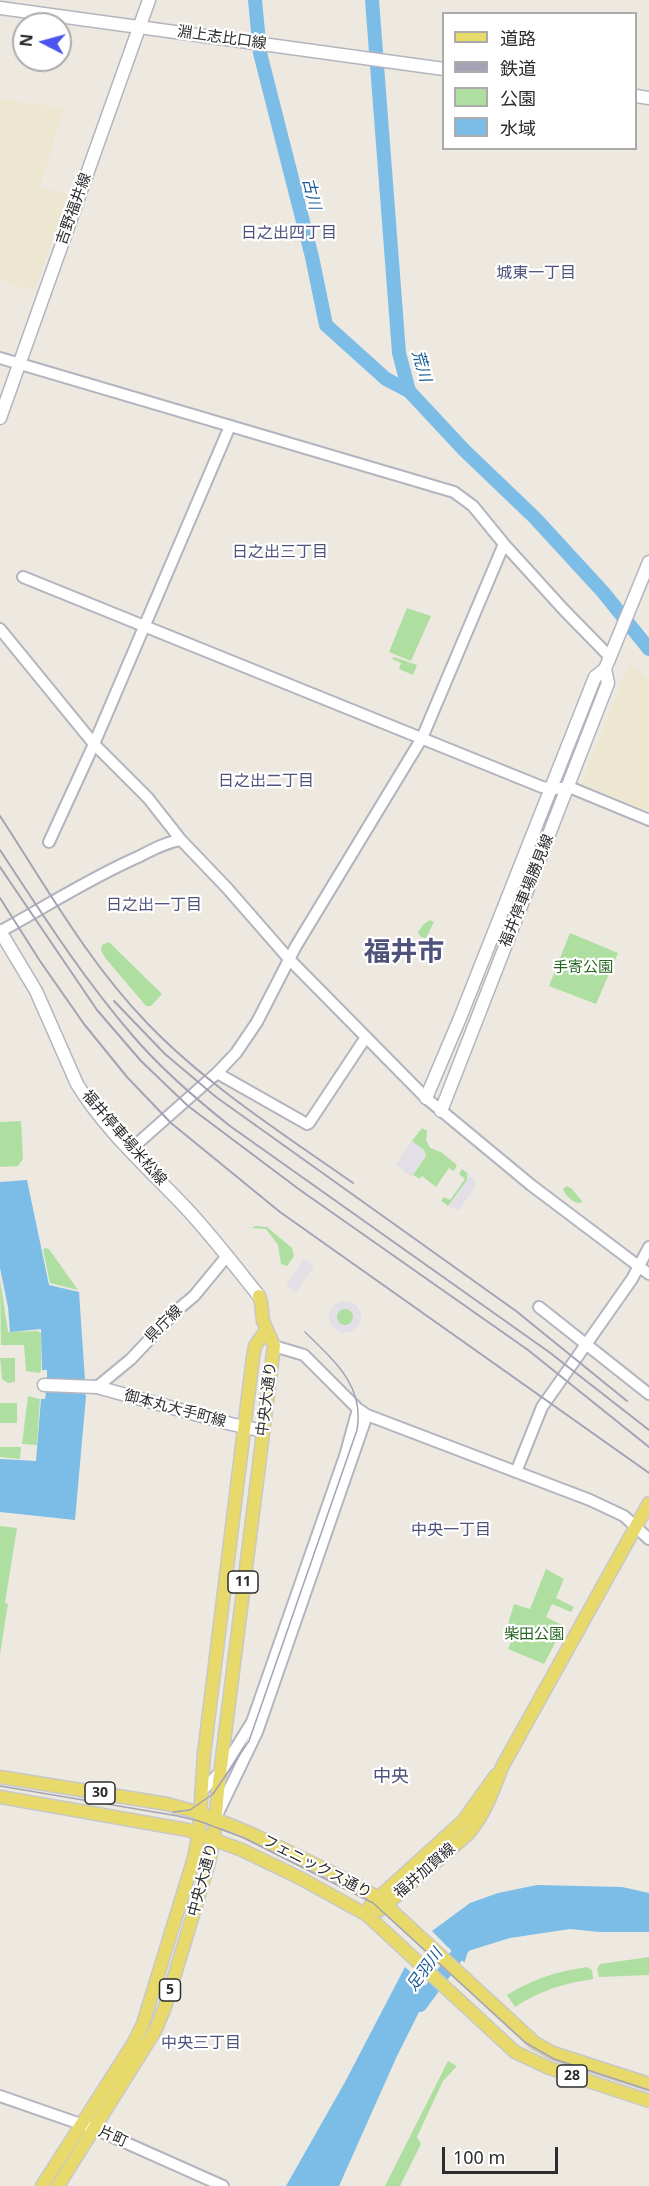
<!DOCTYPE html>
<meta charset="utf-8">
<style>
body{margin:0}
#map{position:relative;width:649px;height:2186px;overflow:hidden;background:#ede9e0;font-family:"Noto Sans","Noto Sans JP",sans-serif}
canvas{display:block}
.legend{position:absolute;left:442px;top:12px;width:195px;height:138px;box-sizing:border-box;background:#fff;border:2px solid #ababab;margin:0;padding:8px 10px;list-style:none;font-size:18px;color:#2c2c2c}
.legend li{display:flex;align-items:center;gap:12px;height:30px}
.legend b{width:30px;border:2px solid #ababab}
.north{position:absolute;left:12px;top:12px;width:60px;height:60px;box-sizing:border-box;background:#fff;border:2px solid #ababab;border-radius:50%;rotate:276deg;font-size:16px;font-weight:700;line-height:24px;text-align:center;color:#2c2c2c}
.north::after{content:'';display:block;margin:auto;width:21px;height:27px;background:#4c56ee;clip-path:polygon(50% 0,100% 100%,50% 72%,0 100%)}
.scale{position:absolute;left:442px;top:2147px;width:116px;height:27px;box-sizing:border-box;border:3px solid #2c2c2c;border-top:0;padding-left:8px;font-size:18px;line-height:21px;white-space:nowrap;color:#2c2c2c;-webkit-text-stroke:4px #fff;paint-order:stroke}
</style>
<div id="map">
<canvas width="649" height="2186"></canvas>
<ul class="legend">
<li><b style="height:8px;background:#e8da6a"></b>道路</li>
<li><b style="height:8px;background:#a3a3b5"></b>鉄道</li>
<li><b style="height:16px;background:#aedfa1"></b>公園</li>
<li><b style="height:16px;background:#7bbde7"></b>水域</li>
</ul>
<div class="north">N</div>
<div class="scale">100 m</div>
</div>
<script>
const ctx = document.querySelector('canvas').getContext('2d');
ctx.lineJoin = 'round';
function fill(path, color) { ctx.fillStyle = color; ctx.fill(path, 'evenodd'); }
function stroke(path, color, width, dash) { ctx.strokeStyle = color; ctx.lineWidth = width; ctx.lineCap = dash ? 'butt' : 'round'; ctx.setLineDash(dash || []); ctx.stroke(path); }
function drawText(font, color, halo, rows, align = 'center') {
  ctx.font = font + ' "Noto Sans","Noto Sans JP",sans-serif'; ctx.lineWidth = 4.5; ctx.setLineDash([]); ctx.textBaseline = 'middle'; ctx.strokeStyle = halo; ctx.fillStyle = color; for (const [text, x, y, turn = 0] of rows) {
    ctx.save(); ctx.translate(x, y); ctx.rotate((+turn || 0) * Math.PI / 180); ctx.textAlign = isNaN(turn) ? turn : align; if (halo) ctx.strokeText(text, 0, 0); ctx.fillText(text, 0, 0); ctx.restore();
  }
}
const industrial = new Path2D(`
 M412 1141 424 1150 426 1155 411 1177 396 1164Z
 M466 1172 475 1179 476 1186 459 1210 454 1209 448 1206 468 1178Z
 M304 1259 314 1266 296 1292 286 1285Z
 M329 1317a16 16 0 1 1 32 0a16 16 0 1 1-32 0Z`);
const education = new Path2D(`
 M0 99 64 108 40 188 68 194 36 287 30 290 0 280Z
 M629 664 641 672 649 680V812L581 784Z`);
const green = new Path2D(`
 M407 608 431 616 411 661 389 652Z
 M394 657 417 665 413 675 399 669 401 663 392 659Z
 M430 920 434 922 426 938 421 937 418 933C421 927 424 923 430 920Z
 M570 933 618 953 596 1004 549 986Z
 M109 942 162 994 151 1006H146L106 959 101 951 102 945Z
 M21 1121 23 1159 18 1166 0 1167V1122Z
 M422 1128 427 1131 426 1140 430 1148 441 1152 457 1165 454 1171 449 1168 436 1187 422 1176 420 1179 413 1175 426 1156 424 1150 412 1141Z
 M462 1169 467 1173V1180L448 1206 441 1201 444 1197 450 1200 465 1179 459 1174Z
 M566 1186 571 1188 582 1201 581 1203C574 1204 565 1196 563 1189Z
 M255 1226 267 1227 292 1248 294 1256 287 1266 281 1264 278 1245 266 1229 252 1228 239 1236Z
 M45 1248 49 1249 78 1290 50 1283 43 1250Z
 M0 1279 8 1332 38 1331 41 1333V1371L39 1373 26 1371 24 1345H1Z
 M337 1317a8 8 0 1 1 16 0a8 8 0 1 1-16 0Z
 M0 1358H15V1382L8 1383 2 1379Z
 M28 1396 40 1399 37 1445 22 1444Z
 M0 1403H17V1423H0Z
 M0 1447H21L20 1459 0 1457Z
 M0 1526 17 1528 5 1603 8 1604 0 1654Z
 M546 1569 564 1579 556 1598 574 1607 571 1612 552 1604 546 1617 564 1626 544 1664 508 1649 511 1641 504 1637 514 1604 530 1609Z
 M649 1957V1975L599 1977 597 1969 600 1964Z
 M587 1967 592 1970 593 1979C562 1984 542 1990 515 2007L507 1995C535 1978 556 1972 587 1967Z
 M448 2061 457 2066 443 2081 417 2137 421 2144 400 2186H385Z`);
const water = new Path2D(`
 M27 1180 49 1285 79 1292 85 1380 47 1379V1370H42L41 1329 10 1332 8 1307 0 1268V1182Z
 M46 1392 85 1394 86 1396 75 1520 0 1512V1459L36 1461 41 1399H45Z
 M537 1885 622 1887 649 1893V1932H600L570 1929 510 1938 468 1951 464 1964 432 1931 470 1903 498 1893Z
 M405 1967 430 1990 397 2056 339 2186H286L345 2082Z`);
const pier = new Path2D(`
 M429 1930 467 1965 466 1966H462L429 1933Z`);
const river = new Path2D(`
 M255 0 260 53 312 257 326 325 386 379 409 391
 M372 0 399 353 409 391 464 450 535 518 603 592 649 649
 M420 2005 466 1943`);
const tertiary = new Path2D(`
 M0 358 454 492 473 506 504 544 564 610 610 657
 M23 577 542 787 555 789 569 787 649 820
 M0 629 94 744 148 798 181 840
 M49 842 94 744 230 426
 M1 931C47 906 90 878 138 857 152 850 166 842 181 840L227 888 289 959 426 1098 531 1185 649 1274
 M217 1073 307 1124 309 1123 366 1037
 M130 1150 217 1073 236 1053 257 1022 296 946 422 738 504 544
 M539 1307 649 1394
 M274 1346 304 1355 358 1409 367 1415 590 1500 624 1516 649 1539
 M97 1387 131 1359 176 1311 194 1296 227 1256
 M516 1472 542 1407 632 1279 649 1247
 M201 1792 223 1769 252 1722 345 1456 358 1409
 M217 1815 257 1732 367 1415
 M0 2096 95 2129 223 2186`);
const secondary = new Path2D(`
 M0 8 444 69
 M636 96 649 98
 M0 418 149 0
 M0 931 36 991 77 1084C104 1129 150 1170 186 1208 212 1236 235 1266 259 1296
 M426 1098 460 1018 595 677 605 669 649 562
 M441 1111 608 683 605 669
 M44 1385 97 1387 231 1424 263 1431`);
const primary = new Path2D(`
 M0 1777 167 1804 200 1813 250 1833 355 1884 378 1898 535 2043 553 2053 649 2084
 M0 1797 188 1830 242 1850 300 1878 367 1915 515 2052 549 2068 649 2101
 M380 1910 468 1834C485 1814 493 1791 502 1767L649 1503
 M367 1915 370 1906 378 1898 463 1821 496 1775
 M42 2186 133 2044 143 2024 194 1858 199 1833 204 1754 253 1357 255 1346 266 1330
 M58 2186 155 2031 165 2007 209 1862 214 1838 218 1790 274 1346 263 1321 261 1302 259 1296`);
const tram = new Path2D(`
 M0 1786 178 1816 199 1821 244 1838 373 1903 526 2043 554 2059 649 2090
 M173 1812 190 1810 213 1794 249 1741 357 1430C365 1385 333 1360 305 1332`);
const rail = new Path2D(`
 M0 816C47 888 88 962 148 1024 208 1086 283 1134 353 1183
 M0 850C42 914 83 978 133 1036 162 1070 196 1099 230 1126L549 1352 649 1430
 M0 867 97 1010 141 1061 188 1106 300 1190 528 1350 649 1447
 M0 898 40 961 84 1024 127 1077 171 1123 280 1212 649 1473
 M114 1001 165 1054 216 1097 516 1311 627 1401`);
const shields = [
 [243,1582,30],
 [100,1793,30],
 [170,1990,21],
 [572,2076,30]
];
const shieldNames = [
 ["11",243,1582],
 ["30",100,1793],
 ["5",170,1990],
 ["28",572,2076]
];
const streetNames = [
 ["淵上志比口線",222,38,8],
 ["吉野福井線",74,209,-70],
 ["福井停車場勝見線",527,891,-68],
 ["福井停車場米松線",124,1138,49],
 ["県庁線",164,1324,-45],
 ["中央大通り",267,1399,-83],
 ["御本丸大手町線",175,1409,15],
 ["フェニックス通り",317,1867,27],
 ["福井加賀線",425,1871,-41],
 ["中央大通り",203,1880,-75],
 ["片町",113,2137,23]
];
const parkNames = [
 ["手寄公園",583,968],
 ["柴田公園",534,1635]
];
const waterNames = [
 ["古川",311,194,76],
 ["荒川",421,366,74],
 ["足羽川",425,1970,-54]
];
const neighbourhoodNames = [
 ["日之出四丁目",289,233],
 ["城東一丁目",536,273],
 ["日之出三丁目",280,552],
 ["日之出二丁目",266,781],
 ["日之出一丁目",154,905],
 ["中央一丁目",451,1530],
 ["中央三丁目",201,2043]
];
const quarterNames = [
 ["中央",391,1777]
];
const townNames = [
 ["福井市",404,953]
];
fill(industrial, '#e2e0e6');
fill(education, '#ede7d1');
fill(green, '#aedfa1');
fill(water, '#7bbde7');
fill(pier, '#ede9e0');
stroke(river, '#7bbde7', 14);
stroke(tertiary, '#b3b4bf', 14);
stroke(secondary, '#b3b4bf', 15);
stroke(primary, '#c8c8c8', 15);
stroke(tertiary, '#fff', 10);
stroke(secondary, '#fff', 12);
stroke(primary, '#e8da6a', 12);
stroke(tram, '#a3a3b5', 1.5);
stroke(rail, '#a3a3b5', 2);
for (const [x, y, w] of shields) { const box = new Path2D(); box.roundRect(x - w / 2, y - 11, w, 22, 4.5); ctx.fillStyle = '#fff'; ctx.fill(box); stroke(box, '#2c2c2c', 1.5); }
drawText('bold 14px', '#2c2c2c', null, shieldNames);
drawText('15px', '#2c2c2c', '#fff', streetNames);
drawText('15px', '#266620', '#fff', parkNames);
drawText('italic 16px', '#175a96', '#fff', waterNames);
drawText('16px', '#4f527b', '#fff', neighbourhoodNames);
drawText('18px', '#4f527b', '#fff', quarterNames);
drawText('bold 27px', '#4f527b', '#fff', townNames);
</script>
